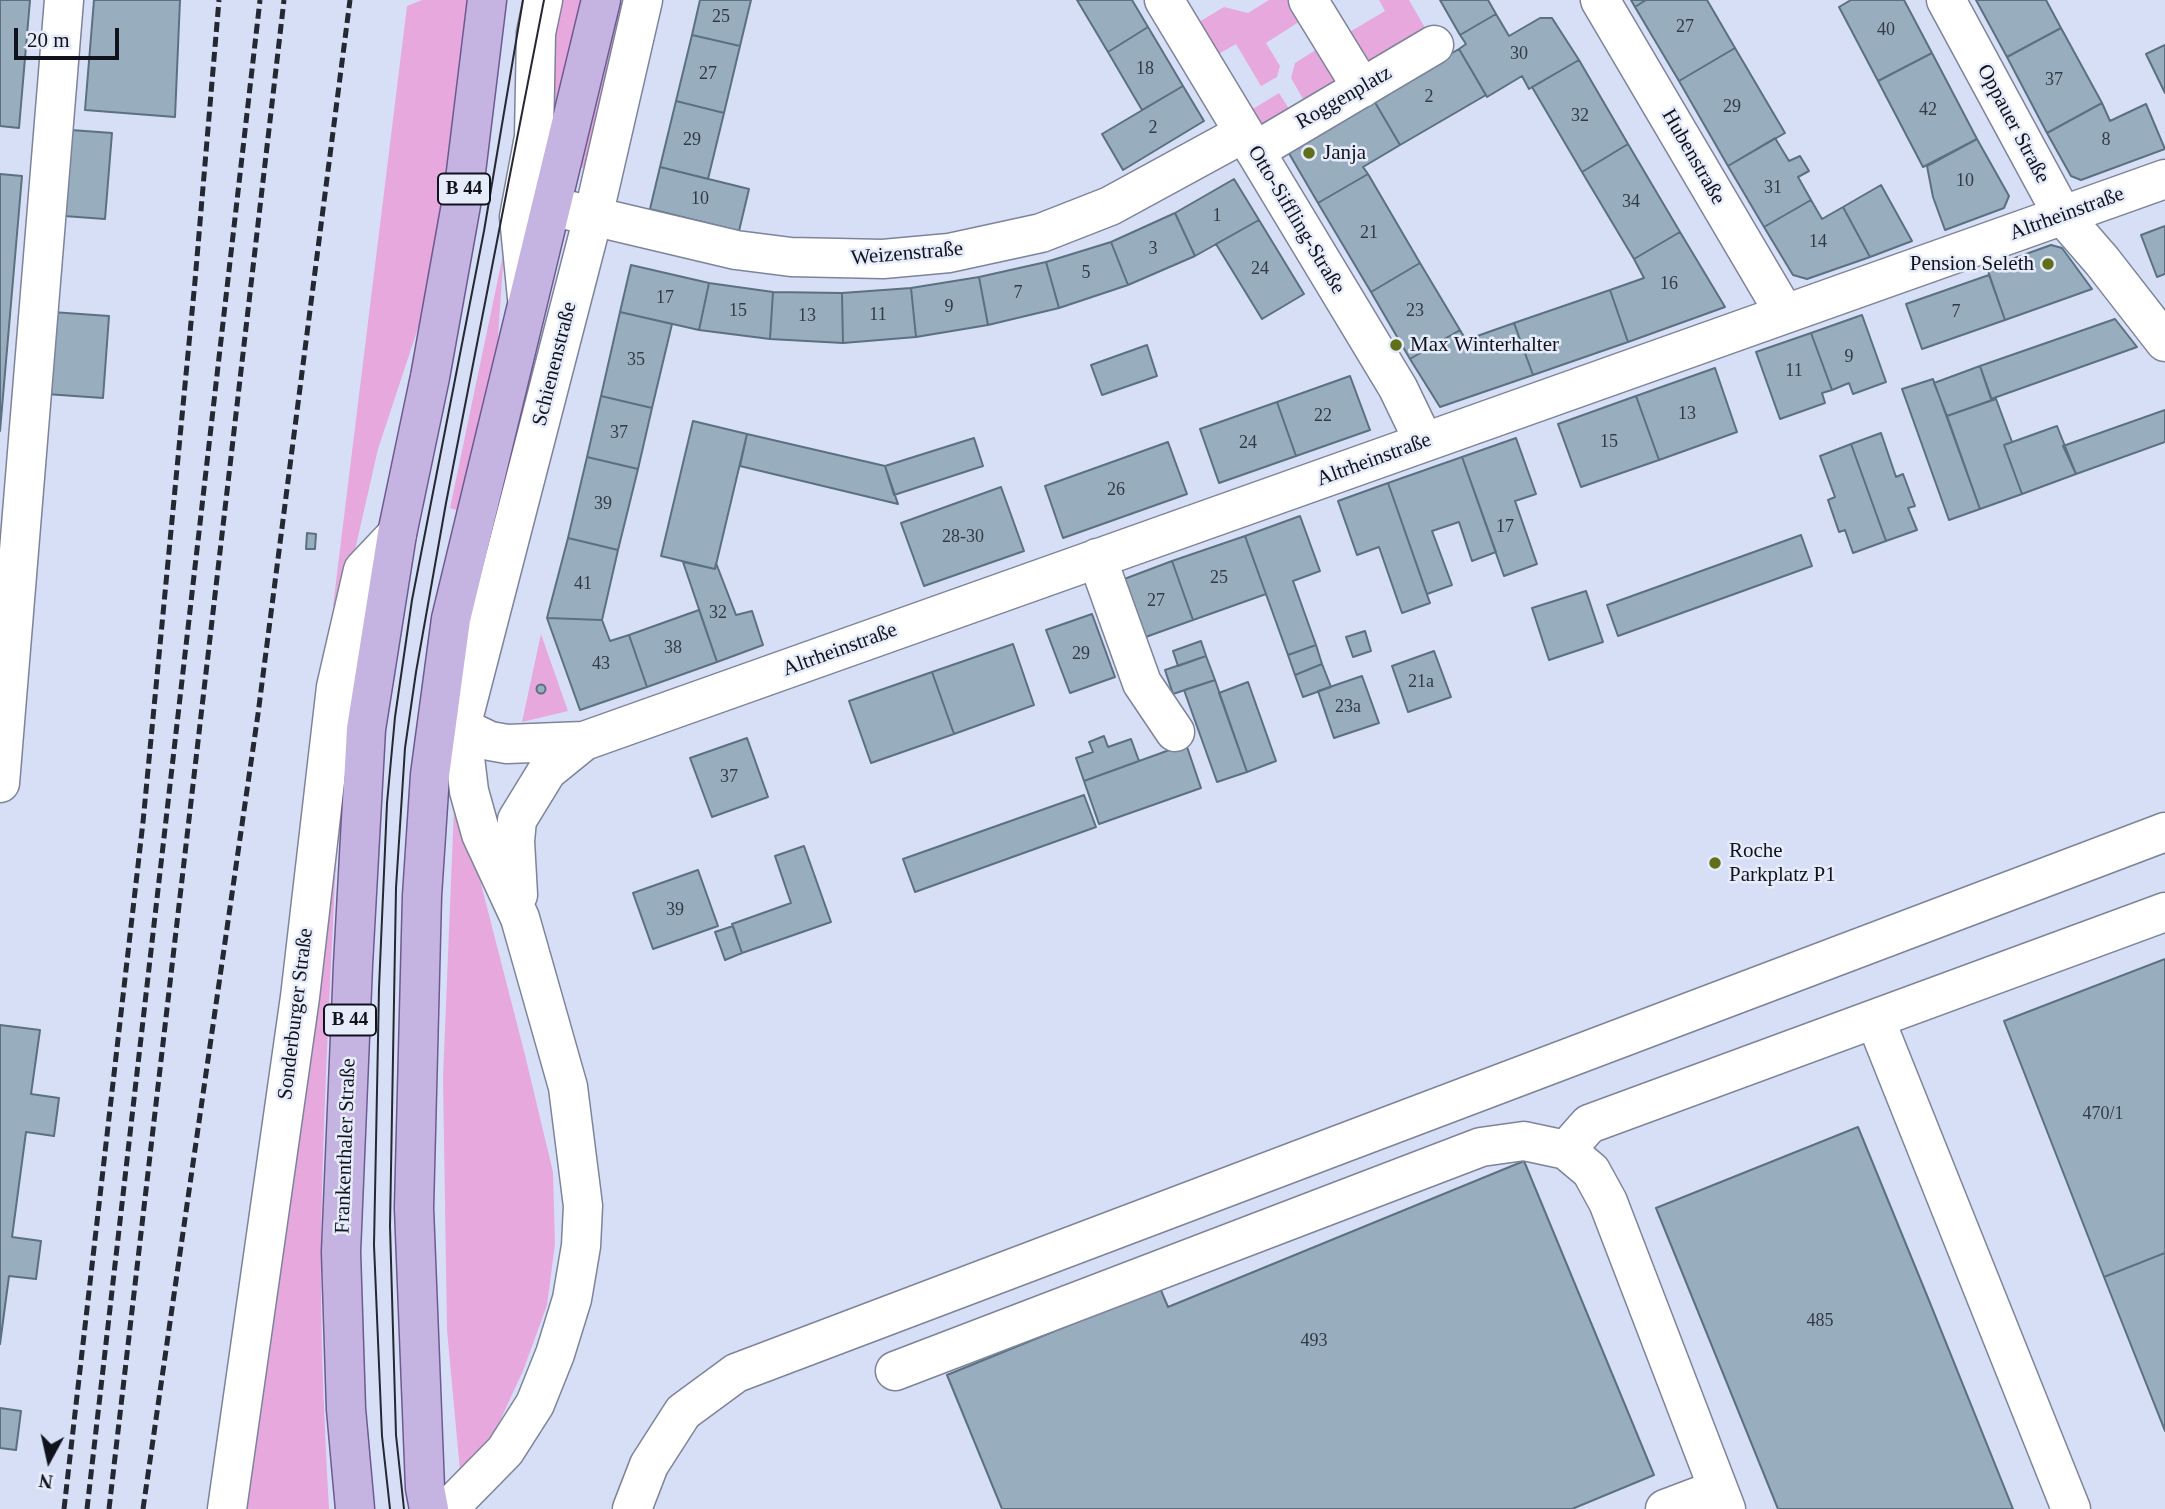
<!DOCTYPE html>
<meta charset="utf-8">
<style>
body{margin:0}
#map{position:relative;width:2165px;height:1509px;overflow:hidden;background:#d7dff7;font-family:Georgia,serif}
canvas{display:block}
.north{position:absolute;left:14px;top:1425px;width:70px;height:70px;-webkit-text-stroke:5px #e7ecfb;paint-order:stroke;rotate:188deg;font-size:19px;font-weight:700;line-height:28px;text-align:center;color:#11131c}
.north::after{content:'';display:block;margin:auto;width:24px;height:32px;background:#11131c;clip-path:polygon(50% 0,100% 100%,50% 72%,0 100%)}
.scale{position:absolute;left:14px;top:28px;width:105px;height:32px;box-sizing:border-box;border:4px solid #11131c;border-top:0;padding-left:9px;font-size:21px;line-height:24px;white-space:nowrap;color:#11131c;-webkit-text-stroke:5px #e7ecfb;paint-order:stroke}
</style>
<div id="map">
<canvas width="2165" height="1509"></canvas>
<div class="north">N</div>
<div class="scale">20 m</div>
</div>
<script>
const ctx = document.querySelector('canvas').getContext('2d');
ctx.lineJoin = 'round';
function fill(path, color) { ctx.fillStyle = color; ctx.fill(path, 'evenodd'); }
function stroke(path, color, width, dash) { ctx.strokeStyle = color; ctx.lineWidth = width; ctx.lineCap = dash ? 'butt' : 'round'; ctx.setLineDash(dash || []); ctx.stroke(path); }
function drawText(font, color, halo, rows, align = 'center') {
  ctx.font = font + ' Georgia,serif'; ctx.lineWidth = 5; ctx.setLineDash([]); ctx.textBaseline = 'middle'; ctx.strokeStyle = halo; ctx.fillStyle = color; for (const [text, x, y, turn = 0] of rows) {
    ctx.save(); ctx.translate(x, y); ctx.rotate((+turn || 0) * Math.PI / 180); ctx.textAlign = isNaN(turn) ? turn : align; if (halo) ctx.strokeText(text, 0, 0); ctx.fillText(text, 0, 0); ctx.restore();
  }
}
const green = new Path2D(`
 M422 0H470L440 218 423 313 378 449 342 607 333 606 407 6Z
 M552 0H585L551 140Z
 M622 0H634L592 170 580 167Z
 M1269 0H1300L1305 18 1266 43 1280 66 1277 77 1261 86 1236 44 1215 56 1199 22 1224 7 1248 13Z
 M1379 0H1409L1428 33 1360 75 1338 39 1385 11Z
 M1328 42 1351 80 1307 106 1291 78 1295 63Z
 M1279 93 1293 115 1272 127 1256 125 1248 112Z
 M504 250 497 351 459 511 450 508Z
 M541 634 568 711 522 722Z
 M455 783 525 1055 553 1172 555 1244 547 1305 523 1371 491 1440 460 1471 447 1330 443 1078Z
 M339 802C332 945 324 1089 321 1232 320 1325 324 1417 329 1509H243Z`);
const building = new Path2D(`
 M0 0H30L19 128 0 126Z
 M94 0H180L175 117 85 110Z
 M700 0H751L740 46 692 35Z
 M1077 0H1132L1148 27 1108 52Z
 M1440 0H1488L1496 14 1460 35Z
 M1631 0H1646L1635 7Z
 M1646 0H1707L1735 48 1679 81 1635 7Z
 M1851 0H1904L1932 53 1878 81 1839 7Z
 M1976 0H2046L2061 28 2007 57Z
 M1496 14 1509 36 1540 18H1552L1579 60 1529 89 1522 76 1487 97 1459 49 1466 44 1460 35Z
 M1148 27 1183 86 1142 110 1108 52Z
 M2061 28 2102 103 2047 133 2007 57Z
 M692 35 740 46 724 113 676 101Z
 M2165 45V93L2146 54Z
 M1735 48 1785 133 1728 166 1679 81Z
 M1459 49 1486 95 1400 145 1373 99Z
 M1932 53 1977 139 1923 167 1878 81Z
 M1579 60 1628 144 1582 172 1532 87Z
 M1183 86 1204 121 1123 170 1102 134Z
 M1373 99 1400 145 1363 167 1368 174 1318 203 1287 150Z
 M676 101 724 113 708 179 660 167Z
 M2102 103 2110 121 2146 104 2165 149 2081 180 2071 176 2047 133Z
 M71 130 112 133 105 219 64 216Z
 M1775 138 1789 161 1800 156 1809 171 1798 177 1811 200 1764 227 1728 166Z
 M1977 139 2009 196 2004 208 1945 230 1933 197 1927 166Z
 M1628 144 1680 232 1634 259 1582 172Z
 M660 167 749 189 739 231 650 209Z
 M0 174 22 176 0 431Z
 M1368 174 1420 263 1371 292 1318 203Z
 M1234 179 1259 220 1195 256 1175 213Z
 M1881 185 1912 241 1870 257 1843 207Z
 M1811 200 1822 219 1843 207 1870 257 1807 279 1793 275 1764 227Z
 M1175 213 1195 256 1128 285 1111 242Z
 M1259 220 1304 294 1262 319 1216 244Z
 M2165 226V274L2157 277 2141 235Z
 M1680 232 1725 307 1628 342 1610 290 1644 278 1634 259Z
 M1111 242 1128 285 1059 308 1046 262Z
 M2051 245 2062 248 2092 289 2005 320 1987 268Z
 M1046 262 1059 308 988 325 979 277Z
 M1420 263 1460 330 1410 359 1371 292Z
 M631 265 709 283 699 330 620 312Z
 M1989 275 2005 320 1922 349 1906 304Z
 M979 277 988 325 916 337 911 288Z
 M709 283 773 292 770 339 699 330Z
 M911 288 916 337 843 343 842 293Z
 M1610 290 1628 342 1533 375 1514 323Z
 M773 292 842 293 843 343 770 339Z
 M52 312 109 316 103 398 46 394Z
 M620 312 672 324 652 408 601 396Z
 M1862 315 1886 382 1853 394 1849 383 1832 390 1811 333Z
 M2115 319 2137 347 1991 399 1980 366Z
 M1514 323 1533 375 1440 407 1410 359 1460 330 1466 340Z
 M1811 333 1832 390 1822 393 1825 403 1780 419 1756 352Z
 M1147 345 1157 376 1102 395 1091 365Z
 M1980 366 1992 400 1947 416 1934 383Z
 M1715 368 1737 432 1659 460 1636 396Z
 M1350 376 1370 430 1296 456 1277 402Z
 M1933 379 1980 509 1949 520 1902 389Z
 M601 396 652 408 638 469 587 457Z
 M1636 396 1659 460 1581 487 1558 424Z
 M1996 399 2012 442 2004 445 2022 494 1980 509 1947 416Z
 M1277 402 1296 456 1219 483 1200 429Z
 M2165 410V442L2076 474 2063 446Z
 M693 421 747 434 715 569 661 556Z
 M2057 426 2076 474 2022 494 2004 445Z
 M1881 433 1896 477 1903 474 1915 506 1908 508 1917 530 1886 541 1851 444Z
 M747 434 885 466 898 504 740 466Z
 M974 438 983 466 894 495 885 466Z
 M1516 438 1536 494 1515 501 1537 564 1504 576 1462 457Z
 M1168 442 1187 494 1063 538 1045 486Z
 M1851 444 1886 541 1853 553 1845 530 1839 532 1828 500 1835 497 1820 456Z
 M587 457 638 469 618 550 568 538Z
 M1462 457 1496 552 1472 561 1459 522 1432 531 1452 585 1427 594 1388 483Z
 M1388 483 1430 603 1402 613 1379 547 1357 555 1338 501Z
 M1001 487 1024 551 924 586 901 523Z
 M1300 516 1320 571 1293 581 1316 645 1288 655 1245 536Z
 M307 533 316 534 315 549H306Z
 M1801 535 1812 566 1618 636 1607 605Z
 M1245 536 1266 594 1193 620 1172 561Z
 M568 538 618 550 602 620 547 618Z
 M1172 561 1193 620 1140 639 1119 581Z
 M683 562 715 569 716 563 736 615 752 611 763 645 717 662Z
 M1586 591 1603 642 1549 660 1532 608Z
 M699 610 717 662 647 687 629 635Z
 M1092 614 1115 677 1070 693 1046 630Z
 M547 618 602 620 610 641 629 635 647 687 580 710Z
 M1365 631 1371 651 1353 657 1346 637Z
 M1201 641 1206 656 1178 666 1173 651Z
 M1013 644 1034 705 954 734 932 672Z
 M1316 645 1322 664 1295 675 1288 655Z
 M1434 651 1451 697 1408 712 1392 666Z
 M1206 656 1215 680 1173 694 1165 670Z
 M1322 664 1331 687 1303 697 1295 675Z
 M932 672 954 734 871 763 849 701Z
 M1362 676 1379 723 1334 738 1318 691Z
 M1215 680 1247 772 1217 782 1184 690Z
 M1248 682 1276 761 1247 772 1219 693Z
 M536.5 689a4.5 4.5 0 1 1 9 0a4.5 4.5 0 1 1-9 0Z
 M1104 736 1108 747 1131 739 1139 761 1084 781 1076 758 1093 752 1089 742Z
 M747 738 768 797 712 817 690 758Z
 M1186 744 1201 788 1099 824 1084 781Z
 M1084 795 1096 827 915 892 903 859Z
 M804 846 831 922 742 953 732 924 791 903 775 856Z
 M698 870 718 926 653 949 633 893Z
 M733 926 742 953 725 960 715 932Z
 M2165 959V1253L2104 1277 2004 1021Z
 M0 1025 40 1030 31 1094 59 1098 54 1136 26 1132 12 1237 41 1241 36 1279 9 1276 0 1344Z
 M1858 1127 1928 1298 2013 1509H1778L1656 1208Z
 M1524 1161 1654 1475 1572 1509H1002L947 1375 1160 1288 1168 1307Z
 M2165 1253V1431L2104 1277Z
 M0 1408 21 1411 16 1450 0 1448Z`);
const minor = new Path2D(`
 M643 0 593 217 461 727 490 741 507 744 584 741 2165 179
 M1164 0 1398 388 1424 442
 M1308 0 1362 88
 M1600 0 1785 314
 M1946 0 2063 216 2102 261 2165 342
 M1255 151 1434 45
 M567 210 736 250 791 257 883 259 949 253 1041 233 1110 206 1244 133
 M527 298 519 217 534 137 536 33 543 0
 M1097 558 1142 683 1175 732
 M0 783 64 0
 M518 895 515 841 517 820 547 771 584 741
 M1875 1019 2071 1509
 M1566 1150 1589 1124 2165 912
 M895 1371 1481 1147 1524 1141 1566 1150 1591 1171 1608 1202 1726 1509
 M227 1509 300 997 336 687 363 570 397 534
 M448 1509 505 1451 535 1404 555 1354 572 1299 581 1246 583 1206 568 1087 520 918 481 834 469 791 459 708
 M632 1509 649 1465 683 1412 736 1373 2165 832
 M1665 1509 1718 1489`);
const major = new Path2D(`
 M355 1509 346 1409 341 1252 353 965 366 729 397 534 430 377 464 188 487 0
 M429 1509 425 1488 414 1208 422 896 430 775 451 619 601 0`);
const tram = new Path2D(`
 M390 1509 382 1436 374 1245 379 988 387 803 395 717 412 600 484 231 523 0
 M404 1509 396 1435 390 1226 396 888 405 748 416 672 446 503 544 0`);
const rail = new Path2D(`
 M64 1509 143 822 195 281 219 0
 M87 1509 260 0
 M109 1509 284 0
 M143 1509 258 714 350 0`);
const markers = [
 [1309,153,7,"#616f1a"],
 [2048,264,7,"#616f1a"],
 [1396,345,7,"#616f1a"],
 [1715,863,7,"#616f1a"]
];
const numberNames = [
 ["25",721,17],
 ["27",1685,27],
 ["40",1886,30],
 ["30",1519,54],
 ["18",1145,69],
 ["27",708,74],
 ["37",2054,80],
 ["2",1429,97],
 ["29",1732,107],
 ["42",1928,110],
 ["32",1580,116],
 ["2",1153,128],
 ["29",692,140],
 ["8",2106,140],
 ["10",1965,181],
 ["31",1773,188],
 ["10",700,199],
 ["34",1631,202],
 ["1",1217,216],
 ["21",1369,233],
 ["14",1818,242],
 ["3",1153,249],
 ["24",1260,269],
 ["5",1086,273],
 ["16",1669,284],
 ["7",1018,293],
 ["17",665,298],
 ["9",949,307],
 ["15",738,311],
 ["23",1415,311],
 ["7",1956,312],
 ["11",878,315],
 ["13",807,316],
 ["9",1849,357],
 ["35",636,360],
 ["11",1794,371],
 ["13",1687,414],
 ["22",1323,416],
 ["37",619,433],
 ["15",1609,442],
 ["24",1248,443],
 ["26",1116,490],
 ["39",603,504],
 ["17",1505,527],
 ["28-30",963,537],
 ["25",1219,578],
 ["41",583,584],
 ["27",1156,601],
 ["32",718,613],
 ["38",673,648],
 ["29",1081,654],
 ["43",601,664],
 ["21a",1421,682],
 ["23a",1348,707],
 ["37",729,777],
 ["39",675,910],
 ["470/1",2103,1114],
 ["485",1820,1321],
 ["493",1314,1341]
];
const shields = [
 [464,189,52],
 [350,1020,52]
];
const shieldNames = [
 ["B 44",464,189],
 ["B 44",350,1020]
];
const streetNames = [
 ["Roggenplatz",1344,98,-30],
 ["Oppauer Straße",2013,124,62],
 ["Hubenstraße",1693,157,60],
 ["Altrheinstraße",2067,214,-20],
 ["Otto-Siffling-Straße",1296,220,59],
 ["Weizenstraße",907,254,-5],
 ["Schienenstraße",555,364,-76],
 ["Altrheinstraße",1374,460,-20],
 ["Altrheinstraße",840,650,-20],
 ["Sonderburger Straße",296,1014,-83],
 ["Frankenthaler Straße",346,1146,-88]
];
const poiNames = [
 ["Janja",1323,153],
 ["Pension Seleth",2034,264,"right"],
 ["Max Winterhalter",1410,345],
 ["Roche",1729,851],
 ["Parkplatz P1",1729,875]
];
fill(green, '#e7a8de');
fill(building, '#98aebf');
stroke(building, '#5b7080', 2);
stroke(minor, '#7d849a', 41);
stroke(major, '#6d5a90', 41);
stroke(minor, '#fff', 38);
stroke(major, '#c5b3e2', 38);
stroke(tram, '#252833', 2);
stroke(rail, '#252833', 5, [10, 5]);
for (const [x, y, r, color] of markers) { const dot = new Path2D(); dot.arc(x, y, r, 0, 2 * Math.PI); ctx.fillStyle = color; ctx.fill(dot); stroke(dot, '#e7ecfb', 2.5); }
drawText('18px', '#333a45', null, numberNames);
for (const [x, y, w] of shields) { const box = new Path2D(); box.roundRect(x - w / 2, y - 15.5, w, 31, 5); ctx.fillStyle = '#e7ecfb'; ctx.fill(box); stroke(box, '#11131c', 2); }
drawText('bold 19px', '#11131c', null, shieldNames);
drawText('21px', '#11131c', '#e7ecfb', streetNames);
drawText('21px', '#11131c', '#e7ecfb', poiNames, 'left');
</script>
